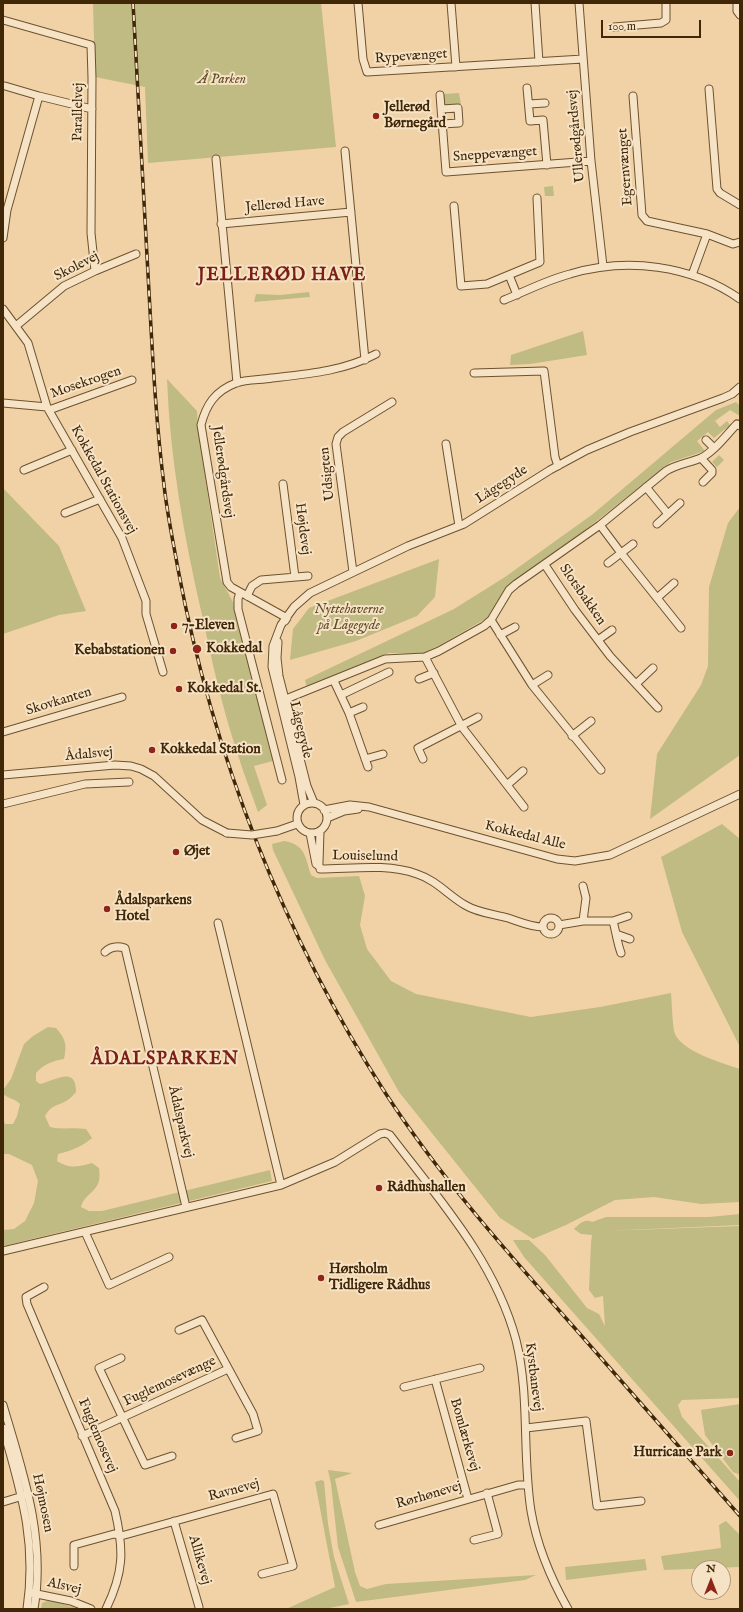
<!DOCTYPE html>
<meta charset="utf-8">
<style>
body{margin:0}
#map{position:relative;width:743px;height:1612px;overflow:hidden;background:#f1d2a6;font-family:"IM FELL English",serif}
canvas{display:block}
.frame{position:absolute;inset:0;border:4px solid #3f2708;pointer-events:none}
.north{position:absolute;left:691px;top:1560px;width:40px;height:40px;box-sizing:border-box;background:#f6e2c5;border:1px solid #ad9779;border-radius:50%;rotate:0deg;font-size:11px;font-weight:700;line-height:16px;text-align:center;color:#3f2708}
.north::after{content:'';display:block;margin:auto;width:14px;height:18px;background:#8f2418;clip-path:polygon(50% 0,100% 100%,50% 72%,0 100%)}
.scale{position:absolute;left:601px;top:20px;width:100px;height:18px;box-sizing:border-box;border:2px solid #3f2708;border-top:0;padding-left:5px;font-size:12px;line-height:14px;white-space:nowrap;color:#3f2708;-webkit-text-stroke:3px #f6e2c5;paint-order:stroke}
</style>
<div id="map">
<canvas width="743" height="1612"></canvas>
<div class="frame"></div>
<div class="north">N</div>
<div class="scale">100 m</div>
</div>
<script>
const ctx = document.querySelector('canvas').getContext('2d');
ctx.lineJoin = 'round';
function fill(path, color) { ctx.fillStyle = color; ctx.fill(path, 'evenodd'); }
function stroke(path, color, width, dash) { ctx.strokeStyle = color; ctx.lineWidth = width; ctx.lineCap = dash ? 'butt' : 'round'; ctx.setLineDash(dash || []); ctx.stroke(path); }
function drawText(font, color, halo, rows, align = 'center') {
  ctx.font = font + ' "IM FELL English",serif'; ctx.lineWidth = 4; ctx.setLineDash([]); ctx.textBaseline = 'middle'; ctx.strokeStyle = halo; ctx.fillStyle = color; for (const [text, x, y, turn = 0] of rows) {
    ctx.save(); ctx.translate(x, y); ctx.rotate((+turn || 0) * Math.PI / 180); ctx.textAlign = isNaN(turn) ? turn : align; if (halo) ctx.strokeText(text, 0, 0); ctx.fillText(text, 0, 0); ctx.restore();
  }
}
const green = new Path2D(`
 M93 3H321L336 147 148 163 145 87 95 77Z
 M459 93 461 104 444 105V94Z
 M553 186 554 196H545L544 187Z
 M309 292 310 297 254 302 256 294 280 295Z
 M583 331 587 355 530 364 510 365 511 355Z
 M167 379 197 411 198 428 220 578 233 602 273 761 254 766 267 805 258 812C251 792 243 772 237 752 222 707 212 661 202 615 184 537 170 459 167 379Z
 M736 402 740 406V416L730 410 715 421 720 427 727 421 730 425 714 438 708 432 697 441 705 451 671 462 575 538 507 587 487 618 440 645 421 654 389 653 307 687 305 680 454 609 505 577 593 514 716 410Z
 M719 455 724 460 717 467 712 462Z
 M3 488 59 546 86 611 59 615 3 634Z
 M740 507V755L650 819 657 754 701 685 708 666 709 587 728 523Z
 M439 559 435 597 417 616 356 641 290 660 293 629 309 608Z
 M722 824 740 839V1047L682 932 661 857Z
 M284 841C306 845 305 857 311 875L317 878 359 876 365 896 360 925 367 949 391 981 416 994 531 1017 600 1007 671 993C672 1005 672 1019 674 1031 679 1051 722 1063 740 1069V1202L701 1204 654 1197 615 1200 566 1225 533 1239 500 1218 399 1092 325 960 273 850 272 844Z
 M48 1027 56 1028C66 1039 67 1045 64 1059 52 1061 44 1064 36 1073V1081L40 1084C55 1081 76 1065 76 1092 73 1095 70 1099 66 1101 57 1106 51 1105 45 1116L50 1127C62 1130 74 1127 86 1129L92 1138C81 1147 71 1151 58 1154L57 1161C70 1169 77 1167 92 1163L99 1168C103 1193 85 1191 81 1207L89 1211H102L270 1170 272 1181 3 1246V1230L14 1229 25 1221 34 1203 38 1181 32 1165 9 1154H3V1118L5 1124H13L17 1116 20 1104C14 1098 9 1099 3 1094V1090L11 1079 24 1044 33 1036Z
 M740 1214V1225L605 1231 740 1226V1398L682 1400 678 1405 682 1417 740 1482V1501L524 1257 513 1240H529L545 1255 587 1308 599 1314 605 1326 603 1296 595 1298 589 1290 591 1243 592 1235 581 1234 574 1229C579 1224 585 1218 592 1222L606 1217H709Z
 M740 1404V1475L733 1472 705 1435 701 1410Z
 M328 1470 352 1473 335 1479 355 1572 360 1586 367 1589 386 1584 536 1575 525 1580 356 1602 338 1547 331 1484Z
 M321 1480 324 1481 328 1524 334 1557 349 1604 325 1609H286L335 1587 315 1482Z
 M726 1521 740 1535V1567L664 1570 661 1556 721 1548 719 1525Z
 M645 1559 647 1570 566 1580 565 1567Z
 M50 1600 79 1609H41L42 1603Z`);
const minor = new Path2D(`
 M358 3 363 59 367 72 583 59
 M451 3 456 67
 M535 3 539 62
 M579 3 591 161 603 266
 M737 3V11L740 15
 M3 20 91 45 92 78 91 233 95 271
 M614 27 661 23 666 20V3
 M5 86 39 96
 M527 88 530 121 543 120 547 165
 M709 89 717 189 720 193 740 205
 M440 95 446 172 591 161
 M633 96 642 215 647 221 707 234 692 275
 M529 104 545 103
 M441 109 458 108 459 123 442 124
 M345 151 365 360
 M216 159 237 383
 M454 206 461 286 487 284 540 262 537 198
 M221 224 351 212
 M707 234 733 244 740 242
 M3 238 7 210 39 96 92 109
 M509 275 517 295
 M504 300C526 291 547 280 570 274 627 257 691 265 740 299
 M3 309 28 343 47 407 122 538 146 601V614L163 672
 M16 326 64 286 95 271 136 254
 M474 373 544 371 555 457 558 466
 M3 403 47 407
 M49 410 132 380
 M706 440 713 447
 M446 444 459 526
 M701 458 712 470V473L703 482
 M24 470 72 450
 M283 484 295 577
 M646 487 668 514
 M65 513 100 499
 M657 524 680 503
 M600 525 621 553 681 628
 M608 563 633 544
 M545 565 575 610 610 656 658 708
 M353 572 336 444 338 437 343 432 392 402
 M240 592 238 599V609L282 780
 M247 596 252 586 261 580 308 576
 M657 598 674 583
 M491 620 532 685 601 770
 M285 621 287 618 231 587 227 582 201 425C206 405 215 391 236 383 247 379 261 380 272 378 308 374 344 371 376 354
 M500 635 515 627
 M598 640 612 630
 M278 642 277 658 279 676 307 786 314 803
 M425 657 462 727 524 807
 M419 679 434 673
 M334 681 349 713 368 767
 M636 684 653 668
 M532 685 548 675
 M341 695 389 672
 M281 701 385 659 425 657 439 651 484 626 491 620 509 590 516 584 600 525 666 471C677 464 689 463 701 458 715 451 726 435 737 424L740 426
 M349 713 363 707
 M3 732 122 697
 M572 736 591 721
 M365 759 383 754
 M423 759 418 748 478 717
 M3 775 115 765 131 766 141 769 154 776 202 820 227 833
 M507 785 523 771
 M297 818a15 15 0 1 1 30 0a15 15 0 1 1-30 0Z
 M3 804 85 784 129 782
 M304 805 299 777 272 667 273 646 281 625 294 607 310 593 408 546 464 524 550 470 587 450 630 432 723 398 732 394 740 387
 M324 810 350 805 369 807 557 859 575 861 610 855 740 794
 M327 818 344 811 358 809
 M277 831 297 824
 M310 833 316 864 320 867V869C351 869 386 863 417 874 436 880 448 895 465 905 478 913 494 914 508 918 520 922 531 927 543 927
 M319 863 320 831
 M583 886 586 898 583 921
 M543 926a8 8 0 1 1 16 0a8 8 0 1 1-16 0Z
 M613 921 628 916
 M218 923 281 1185
 M559 925 583 921H613C616 932 617 942 621 953
 M616 934 630 939
 M105 952C111 946 118 946 125 948L186 1207
 M85 1232 109 1285 169 1257
 M3 1251 281 1185 335 1162 380 1134 385 1133 390 1135C438 1198 495 1261 516 1340 530 1396 522 1454 531 1511 537 1546 551 1579 568 1609
 M44 1287 26 1297 27 1304 115 1511C124 1550 124 1572 106 1609
 M179 1330 202 1320 253 1414 258 1431 236 1438
 M121 1358 99 1368 145 1465 172 1456
 M435 1379 468 1499
 M404 1387 480 1368
 M3 1405C23 1473 46 1537 34 1609
 M3 1428C21 1492 37 1541 27 1609
 M526 1428 586 1421 597 1506 641 1501
 M82 1436 228 1369
 M3 1502 26 1495
 M174 1521 199 1607
 M379 1525 518 1485H528
 M474 1540 498 1534 487 1493
 M74 1566V1545L114 1534 121 1536 273 1494 293 1566 262 1574
 M32 1593 71 1601 91 1609`);
const rail = new Path2D(`
 M133 3C138 93 143 184 148 274 152 344 155 415 164 485 167 513 173 541 178 569 213 755 283 935 386 1094 440 1177 506 1251 572 1325 628 1389 684 1452 740 1516`);
const minorBridge = new Path2D(`
 M227 833 252 835 277 831`);
const markers = [
 [376,116,4,"#8f2418"],
 [174,626,4,"#8f2418"],
 [197,649,5,"#8f2418"],
 [173,651,4,"#8f2418"],
 [179,689,4,"#8f2418"],
 [152,750,4,"#8f2418"],
 [176,852,4,"#8f2418"],
 [107,909,4,"#8f2418"],
 [379,1188,4,"#8f2418"],
 [321,1278,4,"#8f2418"],
 [730,1453,4,"#8f2418"]
];
const streetNames = [
 ["Rypevænget",411,57,-4],
 ["Parallelvej",79,112,-89],
 ["Ullerødgårdsvej",577,136,-95],
 ["Sneppevænget",495,155,-4],
 ["Egernvænget",626,167,-94],
 ["Jellerød Have",285,205,-5],
 ["Skolevej",77,267,-27],
 ["Mosekrogen",86,383,-19],
 ["Jellerødgårdsvej",222,472,82],
 ["Udsigten",328,474,-96],
 ["Kokkedal Stationsvej",103,480,61],
 ["Lågegyde",502,485,-33],
 ["Højdevej",302,529,83],
 ["Slotsbakken",582,595,55],
 ["Skovkanten",59,702,-17],
 ["Lågegyde",300,730,76],
 ["Ådalsvej",89,755,-5],
 ["Kokkedal Alle",525,836,14],
 ["Louiselund",365,857,1],
 ["Ådalsparkvej",180,1122,77],
 ["Kystbanevej",533,1377,83],
 ["Fuglemosevænge",170,1382,-25],
 ["Bomlærkevej",464,1435,74],
 ["Fuglemosevej",97,1436,67],
 ["Ravnevej",234,1491,-15],
 ["Rørhønevej",429,1496,-16],
 ["Højmosen",42,1503,78],
 ["Allikevej",199,1560,74],
 ["Alsvej",64,1587,14]
];
const parkNames = [
 ["Å Parken",222,80],
 ["Nyttehaverne",349,610],
 ["på Lågegyde",349,626]
];
const poiNames = [
 ["Jellerød",384,108],
 ["Børnegård",384,124],
 ["7-Eleven",182,626],
 ["Kokkedal",206,649],
 ["Kebabstationen",165,651,"right"],
 ["Kokkedal St.",187,689],
 ["Kokkedal Station",160,750],
 ["Øjet",184,852],
 ["Ådalsparkens",115,901],
 ["Hotel",115,917],
 ["Rådhushallen",387,1188],
 ["Hørsholm",329,1270],
 ["Tidligere Rådhus",329,1286],
 ["Hurricane Park",722,1453,"right"]
];
const districtNames = [
 ["JELLERØD HAVE",282,276],
 ["ÅDALSPARKEN",165,1060]
];
fill(green, '#c0ba83');
stroke(minor, '#6c5230', 9);
stroke(minor, '#f6e2c5', 7);
stroke(rail, '#3f2708', 3.5);
stroke(rail, '#f6e2c5', 2, [6]);
stroke(minorBridge, '#6c5230', 9, []);
stroke(minorBridge, '#f6e2c5', 7);
for (const [x, y, r, color] of markers) { const dot = new Path2D(); dot.arc(x, y, r, 0, 2 * Math.PI); ctx.fillStyle = color; ctx.fill(dot); stroke(dot, '#f6e2c5', 1.5); }
drawText('14px', '#3f2708', '#f6e2c5', streetNames);
drawText('italic 14px', '#5f4c27', '#f6e2c5', parkNames);
drawText('bold 14px', '#3f2708', '#f6e2c5', poiNames, 'left');
ctx.letterSpacing = '1px';
drawText('bold 18px', '#7a1f14', '#f6e2c5', districtNames);
ctx.letterSpacing = '0px';
</script>
